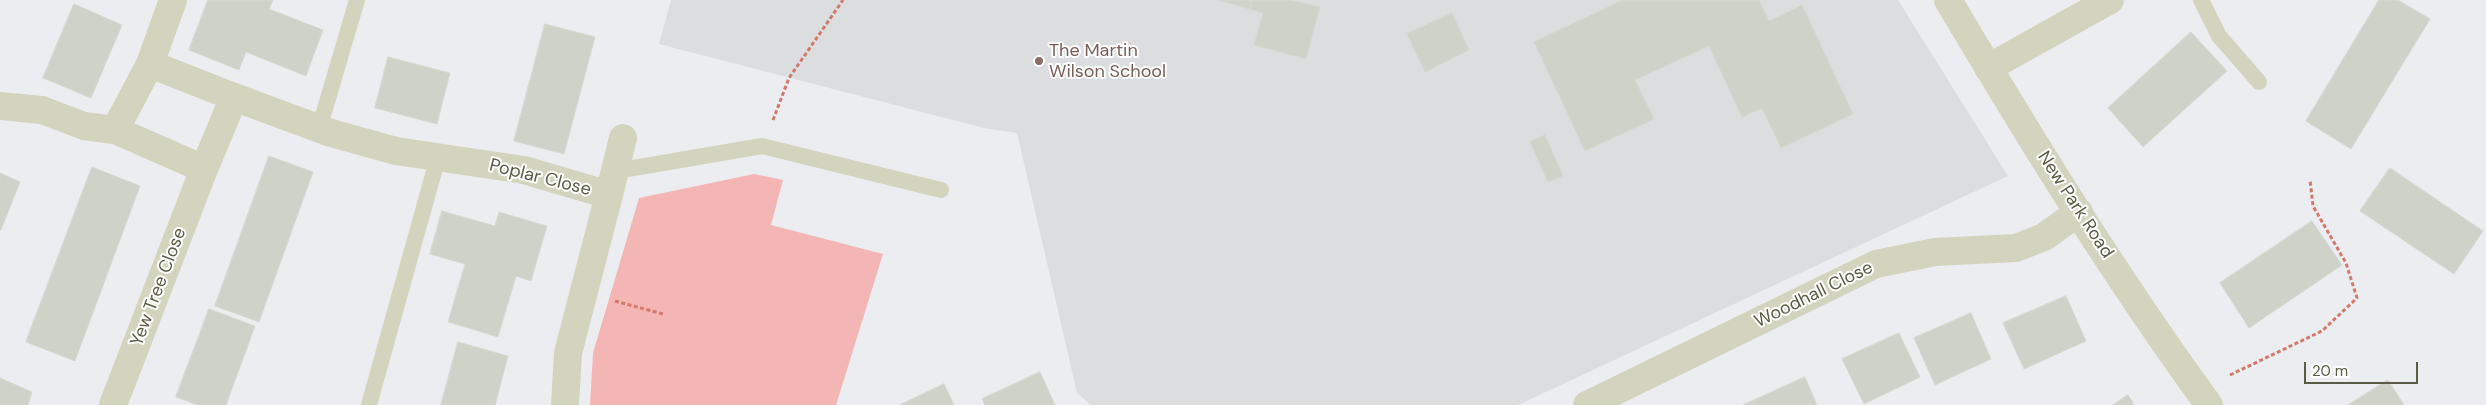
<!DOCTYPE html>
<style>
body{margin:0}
#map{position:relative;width:2486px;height:405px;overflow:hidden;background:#ecedf0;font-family:"DM Sans",sans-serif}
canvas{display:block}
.scale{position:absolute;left:2304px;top:362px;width:114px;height:22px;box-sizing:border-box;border:2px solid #595c43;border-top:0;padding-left:6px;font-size:15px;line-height:18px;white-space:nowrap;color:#595c43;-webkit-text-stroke:4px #fff;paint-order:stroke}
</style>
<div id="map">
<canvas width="2486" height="405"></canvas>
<div class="scale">20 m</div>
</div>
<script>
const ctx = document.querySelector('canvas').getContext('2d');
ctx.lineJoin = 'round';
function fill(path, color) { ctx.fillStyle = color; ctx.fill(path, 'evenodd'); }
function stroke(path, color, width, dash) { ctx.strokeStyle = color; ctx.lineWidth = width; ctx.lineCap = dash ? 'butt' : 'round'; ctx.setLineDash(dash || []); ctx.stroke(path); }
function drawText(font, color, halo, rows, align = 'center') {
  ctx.font = font + ' "DM Sans",sans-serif'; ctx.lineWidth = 4; ctx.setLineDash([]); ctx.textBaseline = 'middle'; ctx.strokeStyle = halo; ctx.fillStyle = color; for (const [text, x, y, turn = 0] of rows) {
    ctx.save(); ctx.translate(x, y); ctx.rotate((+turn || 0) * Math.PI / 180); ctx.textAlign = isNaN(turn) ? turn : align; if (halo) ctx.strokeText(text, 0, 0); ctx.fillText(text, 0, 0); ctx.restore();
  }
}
const education = new Path2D(`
 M671 0H1898L2008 176 1518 405H1091L1077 393 1017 133 984 128 659 44Z`);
const green = new Path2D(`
 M754 174 783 180 771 225 883 254 836 405H590L593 353 639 198Z`);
const building = new Path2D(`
 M208 0H273L269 9 323 30 306 76 246 52 239 70 189 50Z
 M1219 0H1252L1250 9Z
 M1252 0H1291L1320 7 1306 59 1254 45 1263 13 1250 9Z
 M1623 0H1759L1769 21 1802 5 1853 114 1781 148 1762 108 1742 117 1709 46 1635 80 1654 119 1585 151 1534 42Z
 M2379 0H2398L2430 19 2351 149 2306 121Z
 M74 4 122 25 91 98 43 78Z
 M1452 13 1469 50 1425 72 1407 34Z
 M545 24 595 37 564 154 514 141Z
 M2191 32 2227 71 2143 147 2108 108Z
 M388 57 450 73 437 124 375 108Z
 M1545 135 1563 176 1548 182 1530 142Z
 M269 156 313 172 259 322 215 306Z
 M92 167 140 186 75 361 26 342Z
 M2390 168 2483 231 2454 274 2360 211Z
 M0 173 20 182 1 230H0Z
 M442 211 495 226 499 212 547 226 531 281 516 276 498 337 448 322 465 264 430 254Z
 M2312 221 2342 265 2249 328 2220 283Z
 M2066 296 2086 341 2024 369 2003 323Z
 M209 309 255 326 226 405H198L176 397Z
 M1971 313 1991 359 1935 385 1914 338Z
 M1899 333 1920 377 1864 404 1842 359Z
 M458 342 508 356 495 405H441Z
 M1040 372 1055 405H985L982 399Z
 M1805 377 1817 405H1743Z
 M0 378 32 392 28 405H0Z
 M2388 380 2404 405H2348Z
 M944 384 954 405H900Z
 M2128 395 2134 405H2113Z`);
const path = new Path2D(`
 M773 120 789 78 843 0
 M615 301 663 314
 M2230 375 2322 331 2357 298 2346 263 2313 206 2310 180`);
const service = new Path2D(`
 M2201 0 2219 36 2259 82
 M319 129 357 0
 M616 171 762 146 941 190
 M369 405 438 157`);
const minor = new Path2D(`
 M1948 0C2030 138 2114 275 2209 405
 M150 64 115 130 204 169
 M1988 68 2110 0
 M234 97 331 133 396 151 524 170 609 195 568 353 565 405
 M0 106 42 110 84 126 115 130
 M609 195 623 138
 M113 405 204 169 234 97 150 64 173 0
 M1587 405 1876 264 1935 252 2016 248 2044 237 2079 212`);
const markers = [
 [1039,61,5,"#8d6e63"]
];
const educationNames = [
 ["The Martin",1049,51],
 ["Wilson School",1049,72]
];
const streetNames = [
 ["Poplar Close",540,178,14],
 ["New Park Road",2075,205,57],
 ["Yew Tree Close",159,287,-69],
 ["Woodhall Close",1814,295,-26]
];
fill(education, '#dbddde');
fill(green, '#f3b6b5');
fill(building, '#cfd2c8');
stroke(building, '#d6d9d0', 1);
stroke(path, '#d4796a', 3, [4, 2.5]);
stroke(service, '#d2d4be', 16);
stroke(minor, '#d2d4be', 28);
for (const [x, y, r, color] of markers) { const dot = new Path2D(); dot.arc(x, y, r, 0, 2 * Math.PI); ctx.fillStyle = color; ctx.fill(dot); stroke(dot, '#fff', 2); }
drawText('18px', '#785e54', '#fff', educationNames, 'left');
drawText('18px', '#595c43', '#fff', streetNames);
</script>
